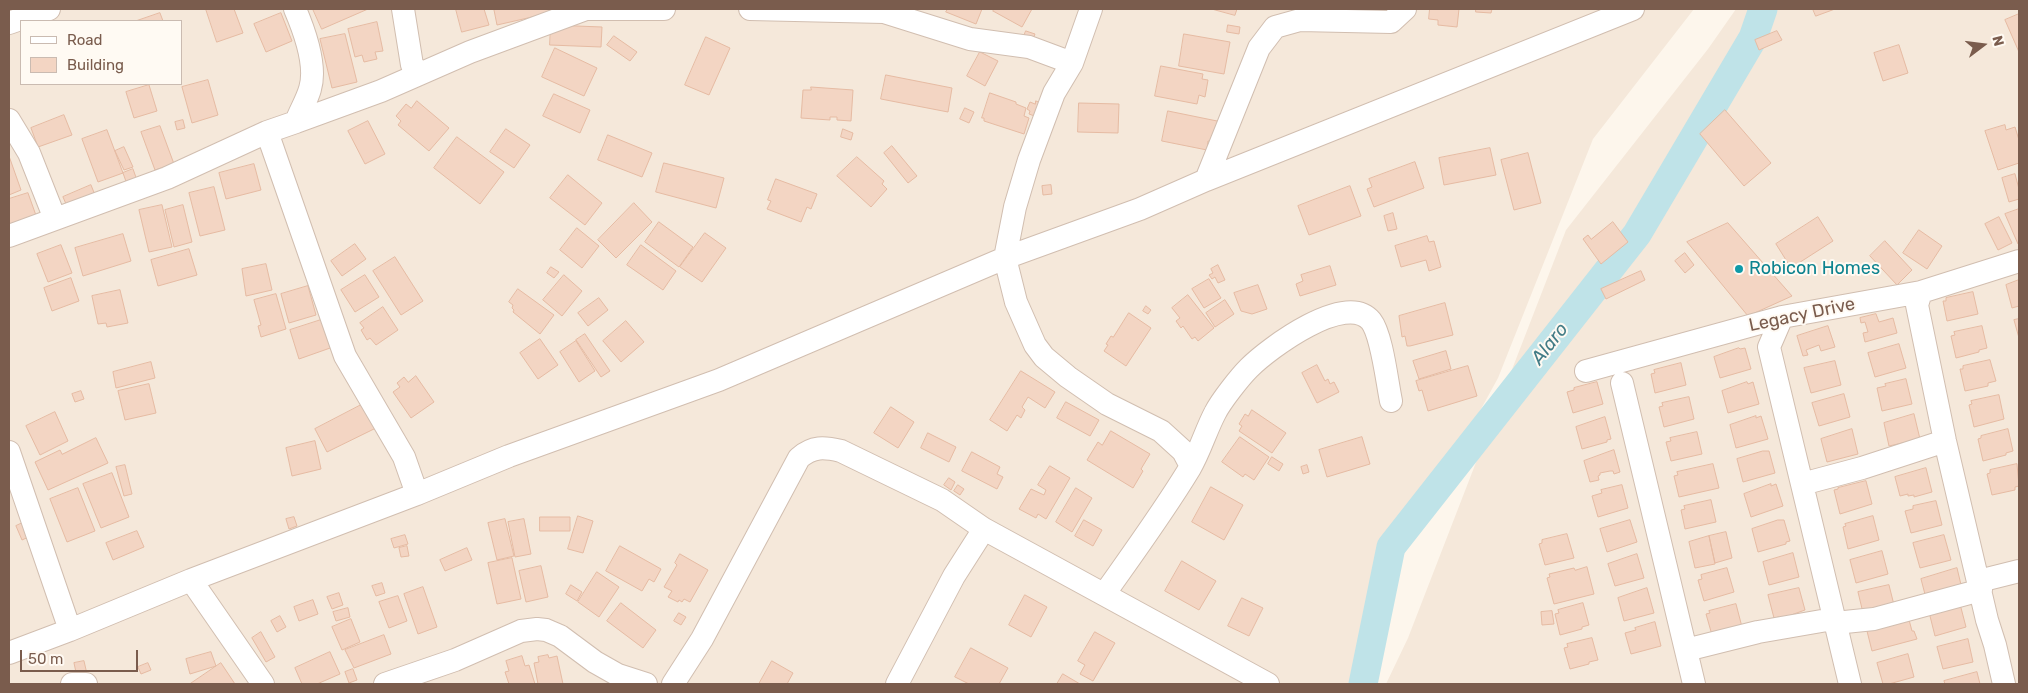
<!DOCTYPE html>
<style>
body{margin:0}
#map{position:relative;width:2028px;height:693px;overflow:hidden;background:#fdf6ec;font-family:Rubik,sans-serif}
canvas{display:block}
.frame{position:absolute;inset:0;border:10px solid #7a5c4d;pointer-events:none}
.legend{position:absolute;left:20px;top:20px;width:162px;height:65px;box-sizing:border-box;background:#fffaf3;border:1px solid #cabbb1;margin:0;padding:6px 9px;list-style:none;font-size:15px;color:#7a5c4d}
.legend li{display:flex;align-items:center;gap:10px;height:25px}
.legend b{width:25px;border:1px solid #cabbb1}
.north{position:absolute;left:1958px;top:20px;width:50px;height:50px;-webkit-text-stroke:4px #fffaf3;paint-order:stroke;rotate:75deg;font-size:14px;font-weight:700;line-height:20px;text-align:center;color:#7a5c4d}
.north::after{content:'';display:block;margin:auto;width:18px;height:22px;background:#7a5c4d;clip-path:polygon(50% 0,100% 100%,50% 72%,0 100%)}
.scale{position:absolute;left:20px;top:650px;width:118px;height:22px;box-sizing:border-box;border:2px solid #7a5c4d;border-top:0;padding-left:6px;font-size:15px;line-height:18px;white-space:nowrap;color:#7a5c4d;-webkit-text-stroke:4px #fffaf3;paint-order:stroke}
</style>
<div id="map">
<canvas width="2028" height="693"></canvas>
<div class="frame"></div>
<ul class="legend">
<li><b style="height:6px;background:#fff"></b>Road</li>
<li><b style="height:14px;background:#f3d5c3"></b>Building</li>
</ul>
<div class="north">N</div>
<div class="scale">50 m</div>
</div>
<script>
const ctx = document.querySelector('canvas').getContext('2d');
ctx.lineJoin = 'round';
function fill(path, color) { ctx.fillStyle = color; ctx.fill(path, 'evenodd'); }
function stroke(path, color, width, dash) { ctx.strokeStyle = color; ctx.lineWidth = width; ctx.lineCap = dash ? 'butt' : 'round'; ctx.setLineDash(dash || []); ctx.stroke(path); }
function drawText(font, color, halo, rows, align = 'center') {
  ctx.font = font + ' Rubik,sans-serif'; ctx.lineWidth = 4; ctx.setLineDash([]); ctx.textBaseline = 'middle'; ctx.strokeStyle = halo; ctx.fillStyle = color; for (const [text, x, y, turn = 0] of rows) {
    ctx.save(); ctx.translate(x, y); ctx.rotate((+turn || 0) * Math.PI / 180); ctx.textAlign = isNaN(turn) ? turn : align; if (halo) ctx.strokeText(text, 0, 0); ctx.fillText(text, 0, 0); ctx.restore();
  }
}
const residential = new Path2D(`
 M9 9H1694L1593 139 1498 378 1409 540 1360 684H9ZM21 21H181V84H21Z
 M1736 9H2019V684H1386L1408 638 1566 230 1708 49Z`);
const river = new Path2D(`
 M1363 684 1391 547 1637 234 1753 38 1763 9`);
const building = new Path2D(`
 M206 9H234L243 33 217 42Z
 M313 9H368L322 29Z
 M456 9H484L489 25 462 32Z
 M497 9H563V10L497 25 494 10Z
 M948 9H982L976 24 946 12Z
 M995 9H1032L1022 27 993 11Z
 M1212 9H1237L1235 15Z
 M1430 9H1459L1457 27 1438 25V20L1429 19Z
 M1476 9H1492L1491 13 1476 12Z
 M1813 9H1835L1816 16Z
 M160 13 163 21H136Z
 M281 13 292 41 266 52 254 24Z
 M2019 14V52L2005 20Z
 M377 22 383 51 375 52 377 59 364 62 362 55 355 57 348 29Z
 M551 25 602 27 601 47 550 45Z
 M1228 25 1240 27 1239 34 1227 32Z
 M1026 31 1035 34 1031 44 1022 41Z
 M1777 31 1782 40 1759 50 1755 40Z
 M345 34 357 82 332 88 320 39Z
 M1184 34 1230 42 1224 74 1179 66Z
 M614 36 637 52 630 61 607 45Z
 M706 37 730 48 709 95 685 85Z
 M1899 45 1908 73 1883 81 1874 53Z
 M555 48 597 68 584 96 542 77Z
 M980 52 998 61 985 86 967 76Z
 M1161 66 1203 74 1202 79 1208 80 1205 97 1199 95 1197 104 1155 96Z
 M886 75 952 88 948 112 881 99Z
 M208 80 218 115 192 123 182 87Z
 M149 85 157 111 134 118 126 92Z
 M811 87 853 90 851 121 837 120V117H830V120L801 118 803 90H811Z
 M990 93 1016 102V104L1026 108 1024 116 1029 118 1024 134 984 121V118H982Z
 M554 94 590 110 580 133 543 116Z
 M417 101 449 128 429 151 398 125 401 121 396 116 406 104 411 108Z
 M1036 101 1045 105 1040 118 1029 114 1030 111 1027 109 1030 102 1035 104Z
 M1079 103 1119 104 1118 133 1078 132Z
 M965 108 974 112 969 123 960 119Z
 M1725 110 1771 163 1744 186 1700 134Z
 M1168 111 1222 122 1218 143 1208 141 1207 150 1162 141Z
 M64 115 72 135 38 147 31 128Z
 M183 120 185 128 177 130 175 122Z
 M368 121 385 154 365 164 348 131Z
 M2005 125 2006 130 2015 127 2019 140V163L1998 170 1985 131Z
 M160 126 174 164 155 170 141 132Z
 M506 129 530 145 514 168 490 152Z
 M843 129 853 133 851 140 841 137Z
 M107 130 123 173 98 182 82 139Z
 M608 135 652 153 642 177 598 160Z
 M457 137 504 172 480 204 434 168Z
 M892 146 917 176 908 183 884 153Z
 M124 147 133 167 124 170 115 151Z
 M1490 148 1496 175 1444 185 1439 158Z
 M1528 153 1541 203 1514 210 1501 160Z
 M9 156 21 190 9 195Z
 M857 157 884 181 882 184 887 189 871 207 837 176Z
 M1415 162 1424 188 1374 207 1367 189 1372 187 1369 179Z
 M664 163 724 178 716 208 656 192Z
 M254 164 261 190 226 199 219 173Z
 M133 169 138 183 128 187 123 173Z
 M2015 174 2019 189V199L2009 202 2002 178Z
 M568 175 602 203 585 225 550 198Z
 M776 179 817 194 811 209 807 207 801 222 767 209 771 201 768 200Z
 M91 185 97 200 69 211 63 197Z
 M1051 185 1052 194 1043 195 1042 186Z
 M1350 186 1361 216 1309 235 1298 206Z
 M214 187 225 230 200 236 189 193Z
 M28 193 38 221 9 231V199Z
 M634 203 652 222 616 258 598 240Z
 M162 205 172 247 149 252 139 210Z
 M183 205 192 242 174 247 165 210Z
 M2019 209V244H2018L2005 214Z
 M1393 213 1397 229 1388 231 1384 216Z
 M1818 217 1833 241 1791 268 1776 244Z
 M1999 217 2012 243 1998 250 1985 224Z
 M659 222 693 247 679 267 645 242Z
 M1613 222 1628 242 1601 264 1583 239 1588 235 1591 239Z
 M1728 223 1792 296 1748 316 1687 242Z
 M577 228 599 246 582 268 560 250Z
 M1919 230 1942 246 1927 269 1903 253Z
 M705 233 726 248 702 282 680 267Z
 M123 234 131 261 83 276 75 248Z
 M1427 236 1429 242 1434 241 1441 267 1429 271 1426 260 1401 267 1395 246Z
 M1885 241 1912 270 1897 285 1870 256Z
 M355 244 366 259 342 276 331 261Z
 M61 245 72 273 48 282 37 254Z
 M641 245 676 271 663 290 627 265Z
 M189 249 197 275 158 286 151 260Z
 M1685 253 1694 265 1685 273 1675 261Z
 M395 257 423 301 401 315 373 271Z
 M266 264 272 290 246 296 242 269Z
 M1218 265 1225 280 1218 283 1215 277 1212 279 1209 275 1213 273 1211 269Z
 M1330 266 1336 285 1300 296 1296 284 1303 281 1301 275Z
 M551 267 559 272 554 278 547 273Z
 M1641 271 1645 280 1606 299 1601 289Z
 M365 275 379 297 355 312 341 290Z
 M564 275 582 291 562 316 543 300Z
 M71 278 79 301 52 311 44 288Z
 M1209 279 1221 298 1204 308 1192 289Z
 M2019 280V306L2012 308 2006 285Z
 M1258 285 1267 309 1252 314 1241 311 1234 293Z
 M308 286 316 315 289 323 281 294Z
 M518 289 554 315 540 334 513 312 514 310 512 308 513 305 509 302Z
 M120 290 128 323 107 327 106 323 98 324 92 296Z
 M1973 292 1978 314 1947 321 1943 301H1946V298Z
 M276 294 286 329 261 337 258 326 261 325 254 300Z
 M1188 295 1214 328 1198 341 1195 337 1192 339 1183 326 1181 328 1176 321 1180 318 1172 308Z
 M599 298 608 310 588 326 578 313Z
 M1225 300 1234 314 1215 327 1206 313Z
 M1445 303 1453 335 1410 346H1407L1405 336 1402 337 1399 316Z
 M1146 306 1151 310 1148 314 1143 311Z
 M383 307 398 330 376 345 370 338 367 340 361 330 364 328 360 323Z
 M1129 313 1151 328 1126 366 1104 351 1108 345 1106 344 1111 336 1113 337Z
 M1876 314 1879 322 1893 318 1897 333 1865 342 1863 333 1868 332 1865 322 1861 323 1860 318Z
 M324 319 333 347 299 359 290 330Z
 M2019 319V338L2014 320Z
 M626 321 644 342 621 362 603 341Z
 M1828 326 1835 347 1821 351 1819 345 1806 350 1808 355 1803 356 1797 336Z
 M1982 326 1987 348 1979 350V352L1956 358 1951 336 1955 335 1954 332Z
 M585 334 610 371 601 377 576 340Z
 M540 339 558 365 538 379 520 353Z
 M576 341 595 371 579 382 560 352Z
 M1899 344 1906 368 1875 377 1868 353Z
 M1739 348 1740 349 1745 348 1751 369 1720 378 1714 357Z
 M1446 351 1451 369 1419 379 1413 361Z
 M1990 360 1996 381 1988 383V386L1965 391 1960 369H1963V366Z
 M1835 361 1841 385 1811 393 1804 368Z
 M151 362 155 378 116 388 113 372Z
 M1681 363 1686 385 1655 393 1651 374 1655 373 1654 370Z
 M1317 365 1325 381 1328 379 1330 384 1334 382 1339 392 1317 403 1302 373Z
 M1468 366 1477 396 1428 411 1422 390 1419 391 1416 381Z
 M1021 371 1055 392 1045 408 1028 397 1022 407 1025 410 1021 418 1017 415 1007 431 990 420Z
 M416 376 434 402 411 418 393 392 400 387 397 383 404 377 408 382Z
 M1906 379 1912 404 1882 411 1877 388 1886 386 1885 384Z
 M1597 382 1603 404 1573 413 1567 392 1574 390V388Z
 M1747 382 1748 384 1753 382 1759 404 1728 413 1722 391Z
 M149 384 156 413 125 420 118 391Z
 M81 391 84 399 75 402 72 394Z
 M1844 394 1850 417 1819 426 1812 403Z
 M1999 395 2004 419 1974 427 1969 405 1972 404 1971 401Z
 M1689 397 1694 419 1664 427 1659 407 1663 406 1662 403Z
 M1066 402 1099 420 1090 436 1057 418Z
 M365 403 378 427 327 452 315 429Z
 M891 407 914 422 898 448 874 433Z
 M1252 410 1286 433 1272 453 1239 431 1242 426 1239 424 1245 414 1248 416Z
 M55 412 68 441 40 455 26 426Z
 M1914 414 1920 439 1889 446 1884 423Z
 M1756 416V418L1761 416 1768 439 1736 448 1730 425Z
 M1605 417 1611 439 1607 440V442L1582 449 1576 427Z
 M1852 429 1858 454 1827 462 1821 439Z
 M2008 429 2013 451 2006 453V455L1983 461 1978 439 1981 438V436Z
 M1111 431 1150 454 1141 469 1143 471 1133 488 1087 460 1098 442 1102 445Z
 M1697 432 1702 454 1671 461 1666 442 1671 441 1670 438Z
 M928 433 956 447 949 462 921 448Z
 M1240 437 1269 457 1254 480 1245 474 1243 477 1222 462Z
 M1362 437 1370 464 1327 477 1319 450Z
 M96 438 108 463 48 490 35 462 60 450 62 454Z
 M315 441 321 469 292 476 286 448Z
 M1614 450 1620 472 1614 474 1613 471H1610L1600 473V475L1598 476 1599 480 1590 482 1584 461Z
 M1763 451H1769L1775 473 1743 482 1737 459Z
 M972 452 1000 467 997 474 1003 477 997 489 962 471Z
 M1272 457 1283 464 1279 471 1268 464Z
 M1713 464 1719 488 1679 497 1674 476 1678 475 1677 472Z
 M2017 464 2019 486 2015 487V490L1992 495 1987 474 1990 473V470Z
 M125 465 132 494 124 496 116 467Z
 M1307 465 1309 472 1303 474 1301 467Z
 M1050 466 1070 478 1046 519 1038 514 1036 518 1019 509 1031 489 1044 495 1046 490 1038 485Z
 M1926 468 1932 492 1914 497V495L1908 496V494L1900 496 1895 477Z
 M112 473 129 517 101 528 83 484Z
 M949 478 955 482 951 490 944 485Z
 M1866 481 1872 504 1840 514 1834 490 1838 489V488Z
 M1771 484V486L1776 484 1783 506 1751 517 1744 494Z
 M958 485 964 489 960 495 954 491Z
 M1622 485 1628 508 1598 517 1592 496 1602 493 1601 490Z
 M1211 487 1243 505 1224 540 1192 522Z
 M78 488 95 531 67 542 50 499Z
 M1076 488 1092 498 1072 532 1056 522Z
 M1711 500 1716 522 1685 529 1681 510 1685 509 1684 506Z
 M1936 501 1942 525 1911 533 1905 511 1913 509V506Z
 M578 516 593 521 583 553 568 549Z
 M1873 516 1879 540 1848 549 1843 527 1846 526 1845 524Z
 M294 517 297 526 289 529 286 519Z
 M540 517H570V531H540Z
 M505 519 514 556 497 560 488 523Z
 M524 519 531 554 515 557 508 522Z
 M1084 520 1102 530 1093 546 1075 536Z
 M1630 520 1637 542 1607 552 1600 529Z
 M1778 520H1784L1790 541 1786 542V544L1758 552 1752 529Z
 M27 521 33 535 22 540 16 526Z
 M137 531 144 547 113 560 106 543Z
 M1726 532 1732 558 1715 563 1709 536Z
 M1567 534 1574 558 1545 565 1539 544 1542 543V540Z
 M405 535 408 544 394 548 391 539Z
 M1944 535 1951 560 1920 568 1913 543Z
 M1709 536 1715 564 1695 568 1689 542Z
 M407 546 409 556 401 557 399 548Z
 M620 546 661 569 654 582 649 579 642 591 606 571Z
 M467 548 472 560 445 571 440 560Z
 M1882 551 1888 574 1856 583 1850 560Z
 M1793 553 1799 577 1769 585 1763 562Z
 M680 554 708 570 690 602 684 599 682 602 679 600 678 602 668 597 672 591 664 587 677 565 675 563Z
 M1637 554 1644 578 1615 586 1608 564Z
 M512 558 521 599 497 604 488 563Z
 M1182 561 1216 581 1199 610 1165 591Z
 M541 566 548 597 526 602 519 571Z
 M1587 567 1594 594 1554 604 1547 578 1550 577 1549 574 1574 568 1575 570Z
 M1727 568 1734 592 1704 601 1698 580 1702 579 1701 575Z
 M1957 568 1963 593 1927 602 1921 579Z
 M597 572 619 587 599 617 578 602Z
 M382 583 385 593 376 596 372 586Z
 M571 585 582 592 577 601 566 594Z
 M1889 585 1895 609 1864 617 1858 592Z
 M423 587 437 627 418 634 404 594Z
 M1647 588 1654 613 1624 621 1618 598Z
 M1799 588 1805 610 1780 619 1779 617 1774 618 1768 595Z
 M339 593 343 605 332 609 327 597Z
 M1025 595 1047 607 1031 637 1009 625Z
 M398 596 407 621 389 628 379 602Z
 M1242 598 1263 608 1249 636 1228 626Z
 M313 600 318 614 299 621 294 607Z
 M621 603 656 630 643 648 607 621Z
 M1583 603 1589 625 1582 627V629L1560 635 1555 614 1559 613 1558 610Z
 M1736 604 1742 627 1712 635 1706 614 1710 613 1709 611Z
 M1960 604 1966 627 1935 636 1929 612Z
 M348 608 350 617 336 621 333 612Z
 M1552 611 1554 624 1542 625 1541 612Z
 M679 613 686 617 681 625 674 621Z
 M280 616 286 627 277 632 271 621Z
 M1908 616 1912 631H1914L1917 639 1872 651 1866 627Z
 M351 619 360 642 342 650 332 627Z
 M1655 622 1661 646 1631 654 1625 633 1636 630 1635 628Z
 M261 632 275 657 266 662 252 638Z
 M1095 632 1115 643 1093 681 1080 674 1085 665 1078 661Z
 M384 635 391 654 354 668 345 650Z
 M1592 638 1598 660 1589 662V664L1570 669 1564 648 1568 647 1567 644Z
 M1968 639 1973 662 1943 669 1937 647Z
 M971 648 1008 668 999 684H969L955 677Z
 M211 652 216 666 190 674 186 659Z
 M330 652 340 674 317 684H302L295 668Z
 M1908 654 1914 677 1889 684H1883L1877 663Z
 M548 655 549 658 557 656 563 684H538L534 663 539 662 538 657Z
 M522 656 525 666 529 665 535 684H509L505 672 509 671 506 661Z
 M84 661 87 674 77 677 74 663Z
 M772 661 793 673 787 684H759Z
 M148 663 151 670 141 674 138 667Z
 M221 663 235 684H190Z
 M353 669 357 680 349 683 345 672Z
 M1977 672 1980 684H1945L1944 681Z
 M1063 674 1080 684H1057Z`);
const minor = new Path2D(`
 M403 9 412 65 420 73
 M750 9 884 12 970 39 1029 47 1072 63
 M1091 9 1072 63 1054 93 1029 160 1015 207 1005 258 1016 302 1035 345 1044 357 1068 377 1107 404 1161 431 1183 451 1191 466
 M9 23 49 9
 M9 120 29 153 55 219
 M296 122 381 91 470 52 586 9H664
 M267 132 345 356 404 457 417 494
 M1206 180 1259 48 1275 27 1300 20 1391 22 1405 9
 M9 236 167 178 267 132 296 122C300 111 307 100 310 89 317 66 304 30 295 9
 M1921 292 1917 305 1945 441 1987 620 1995 645 2004 684
 M1782 317 1769 347 1850 684
 M1586 371 1782 317 1921 292 2019 261
 M1622 383 1694 684
 M9 452 70 630
 M1802 484 1862 468 1945 441
 M191 580 263 684
 M1979 581 2019 571
 M1105 593C1134 552 1164 511 1190 468 1200 451 1206 430 1215 413 1221 401 1240 377 1249 368 1269 348 1346 291 1371 321 1382 335 1387 382 1391 401
 M1835 623 1874 619 1981 590
 M1686 650 1758 632 1833 619
 M9 653 70 630 191 580 417 494 509 456 719 380 1005 258 1140 209 1206 180 1633 9
 M72 684H86
 M385 684 455 660 521 631 537 629 546 630 560 636 595 662 618 675 646 684
 M673 684 702 639 799 458C813 446 824 447 841 451L942 500 984 529 1268 684
 M897 684 954 576 984 529`);
const markers = [
 [1739,269,5,"#0f9aa8"]
];
const cultureNames = [
 ["Robicon Homes",1749,269]
];
const streetNames = [
 ["Legacy Drive",1802,315,-12]
];
const waterNames = [
 ["Alaro",1550,344,-52]
];
fill(residential, '#f5e8da');
stroke(river, '#bfe3e8', 29);
fill(building, '#f3d5c3');
stroke(building, '#e6bba3', 1);
stroke(minor, '#d1beb0', 24);
stroke(minor, '#fff', 22);
for (const [x, y, r, color] of markers) { const dot = new Path2D(); dot.arc(x, y, r, 0, 2 * Math.PI); ctx.fillStyle = color; ctx.fill(dot); stroke(dot, '#fffaf3', 2); }
drawText('18px', '#0d838f', '#fffaf3', cultureNames, 'left');
drawText('18px', '#7a5c4d', '#fffaf3', streetNames);
drawText('italic 19px', '#437c86', '#fffaf3', waterNames);
</script>
